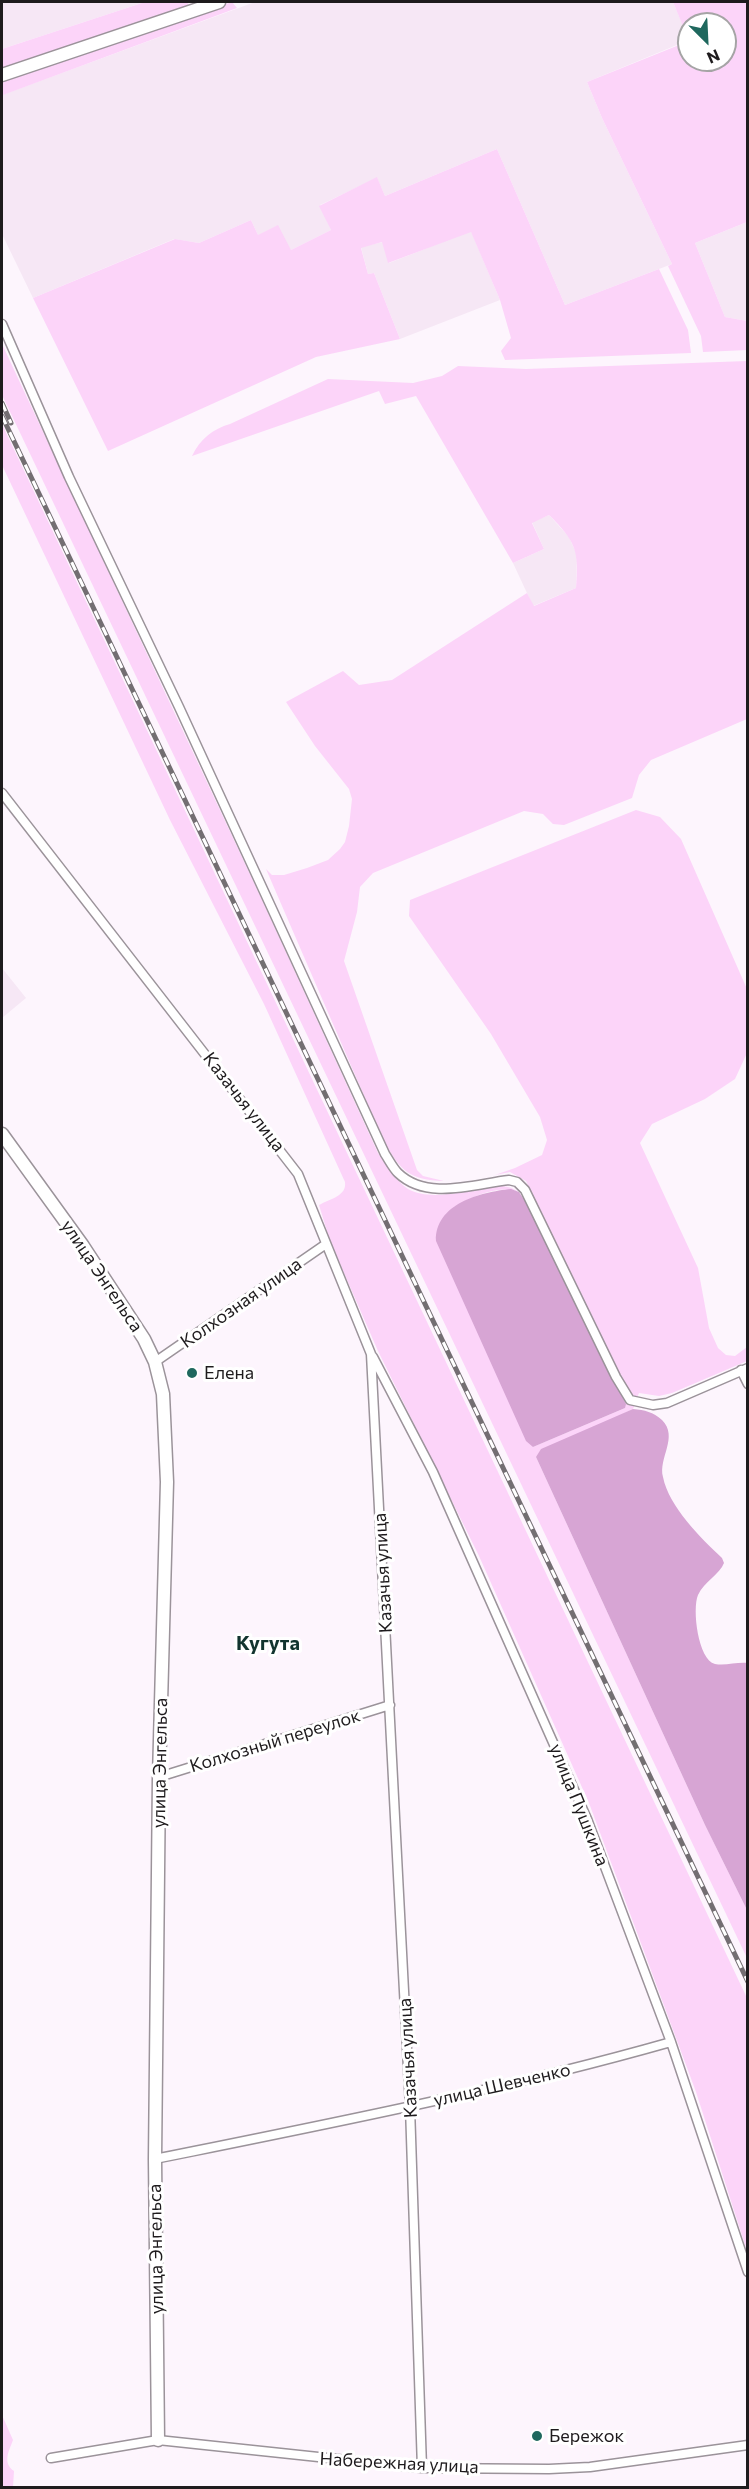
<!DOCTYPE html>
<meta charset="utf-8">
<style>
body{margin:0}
#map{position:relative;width:749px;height:2489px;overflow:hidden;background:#fdf5fd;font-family:Commissioner,sans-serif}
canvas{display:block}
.frame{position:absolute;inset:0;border:3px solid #1e1b1d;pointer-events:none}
.north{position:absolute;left:677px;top:12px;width:60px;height:60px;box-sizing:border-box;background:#fff;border:2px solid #a5a4a5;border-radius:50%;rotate:156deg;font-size:16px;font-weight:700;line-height:24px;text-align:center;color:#1e1b1d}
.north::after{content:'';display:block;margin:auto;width:21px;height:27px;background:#1f685e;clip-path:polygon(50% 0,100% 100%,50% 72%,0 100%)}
</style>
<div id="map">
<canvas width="749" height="2489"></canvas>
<div class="frame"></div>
<div class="north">N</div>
</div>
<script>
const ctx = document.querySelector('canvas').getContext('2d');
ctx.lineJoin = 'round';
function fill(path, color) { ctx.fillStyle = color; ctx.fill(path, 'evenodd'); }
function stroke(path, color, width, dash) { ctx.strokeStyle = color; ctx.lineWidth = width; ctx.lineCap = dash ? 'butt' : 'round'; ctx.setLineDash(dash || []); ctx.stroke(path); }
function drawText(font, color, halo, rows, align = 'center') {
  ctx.font = font + ' Commissioner,sans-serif'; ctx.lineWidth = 6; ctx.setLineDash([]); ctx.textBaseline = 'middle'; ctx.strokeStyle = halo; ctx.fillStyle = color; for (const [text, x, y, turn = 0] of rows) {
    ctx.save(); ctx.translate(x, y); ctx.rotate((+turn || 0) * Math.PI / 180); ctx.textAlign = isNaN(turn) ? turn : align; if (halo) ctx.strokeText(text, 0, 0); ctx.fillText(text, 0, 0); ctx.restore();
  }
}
const built = new Path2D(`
 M2 2H145L2 49Z
 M255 2H673L689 40 587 82 602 118 672 264 565 305 497 149 385 196 377 178 320 205 331 230 291 250 258 235 251 220 199 243 174 239 33 298 2 234V95Z
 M747 222V321L725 317 695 243Z
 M471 231 500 300 400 339 374 273 368 274 361 247 383 242 389 263Z
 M549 515 569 537 577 555 576 588 533 606 513 563 544 549 532 522Z
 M2 968 26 998 2 1018Z`);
const green = new Path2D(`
 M145 2H187L189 6 2 69V49Z
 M232 2 237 8 3 95 2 80Z
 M673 2H747V222L695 243 725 317 747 321V350L703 352 701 336 668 266 672 264 602 118 587 82 689 41ZM689 24H725V60H689Z
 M497 149 565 305 659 269 688 330 691 353 505 360 501 351 511 338 500 300 471 232 388 263 382 242 361 248 368 274 374 273 400 339 316 357 108 451 33 298 175 239 199 243 251 220 258 235 278 225 291 250 331 230 319 206 377 177 385 196Z
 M2 344 263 902 378 1153C386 1165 396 1181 408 1189 427 1200 458 1193 479 1189 494 1186 505 1183 519 1192 497 1184 473 1197 454 1207L533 1447 625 1408 624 1399 635 1404 633 1409 536 1457 705 1825 747 1910V1958L2 395Z
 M747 361V719L651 760 639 775 632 798 564 825 553 824 543 814 524 811 373 873 360 887 357 912 344 961 417 1170 423 1176 444 1181C409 1180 401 1171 384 1142L266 869 272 875H284L307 868 328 860 340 849 345 842 349 826 352 799 349 789 315 746 286 702 343 671 359 685 392 680 527 593 534 606 576 588C579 550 576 542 549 515L532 523 544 549 513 563 416 396 385 404 379 391 192 456C200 439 213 429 230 424L328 379 413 383 442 376 458 366 526 369Z
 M2 424 747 1998V2251L696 2092 589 1803 479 1556 378 1351 330 1241 319 1205C330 1199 347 1196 345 1182L264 1004 170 820 2 465Z
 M636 810 660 817 681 839 747 989V1053L735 1079 705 1099 652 1124 640 1143 698 1268 709 1328 718 1348 726 1355 735 1356 747 1347V1361L672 1393 659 1396 639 1393 636 1400 622 1381 526 1181 510 1172 495 1175 515 1168 542 1155 547 1140 540 1117 491 1034 409 916 410 900Z
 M2 2415 13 2440C9 2451 2 2463 14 2471L13 2487H2Z`);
const forest = new Path2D(`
 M511 1189 519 1192 525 1201 626 1404 625 1408 533 1447 526 1441 436 1241C435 1204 480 1192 511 1189Z
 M633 1409C645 1410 653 1412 662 1420 679 1437 658 1458 663 1477 669 1507 701 1538 722 1558L724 1563C720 1574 704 1582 698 1595 692 1609 698 1660 715 1664 725 1666 737 1662 747 1663V1910L705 1825 536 1457 541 1449Z`);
const street = new Path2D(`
 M2 324 69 477 179 707 385 1154C389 1160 393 1168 398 1173 427 1201 474 1184 509 1180L517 1182 525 1190 616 1377 630 1400 653 1405 667 1403 748 1368
 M2 793 298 1174 371 1354 410 2107 422 2468
 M373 1357 433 1472 587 1819 671 2042 748 2272
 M155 1362 326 1244
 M741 1370 748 1384
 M159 1777 390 1705
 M155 2159C328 2124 502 2090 671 2042
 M51 2458 158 2440 422 2468 549 2469 590 2467 748 2445`);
const secondary = new Path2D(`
 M2 75 219 2
 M2 1134 83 1246 144 1339 155 1362 163 1394 167 1482 159 1777 155 2159 158 2440`);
const rail = new Path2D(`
 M2 403 11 423
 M2 416 748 1982`);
const markers = [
 [192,1373,6,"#1f685e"],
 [537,2436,6,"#1f685e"]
];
const streetNames = [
 ["Казачья улица",244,1102,52],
 ["улица Энгельса",102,1276,56],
 ["Колхозная улица",241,1303,-35],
 ["Казачья улица",383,1573,-93],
 ["Колхозный переулок",275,1741,-17],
 ["улица Энгельса",160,1763,-89],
 ["улица Пушкина",579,1805,68],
 ["Казачья улица",408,2058,-93],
 ["улица Шевченко",502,2085,-13],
 ["улица Энгельса",156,2249,-91],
 ["Набережная улица",399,2463,3]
];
const poiNames = [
 ["Елена",204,1373],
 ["Бережок",549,2436]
];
const neighbourhoodNames = [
 ["Кугута",268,1643]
];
fill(built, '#f6e7f5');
fill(green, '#fcd4f9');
fill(forest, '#d7a5d4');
stroke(street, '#9b939a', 11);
stroke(secondary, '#9b939a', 15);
stroke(street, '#fff', 8);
stroke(secondary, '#fff', 12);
stroke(rail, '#736e72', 5);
stroke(rail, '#fff', 3, [9]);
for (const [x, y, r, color] of markers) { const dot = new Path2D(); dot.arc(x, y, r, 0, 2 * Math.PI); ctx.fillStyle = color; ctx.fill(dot); stroke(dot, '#fff', 2); }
drawText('18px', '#1e1b1d', '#fff', streetNames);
drawText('18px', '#1e1b1d', '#fff', poiNames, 'left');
drawText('bold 20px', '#12342f', '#fff', neighbourhoodNames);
</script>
